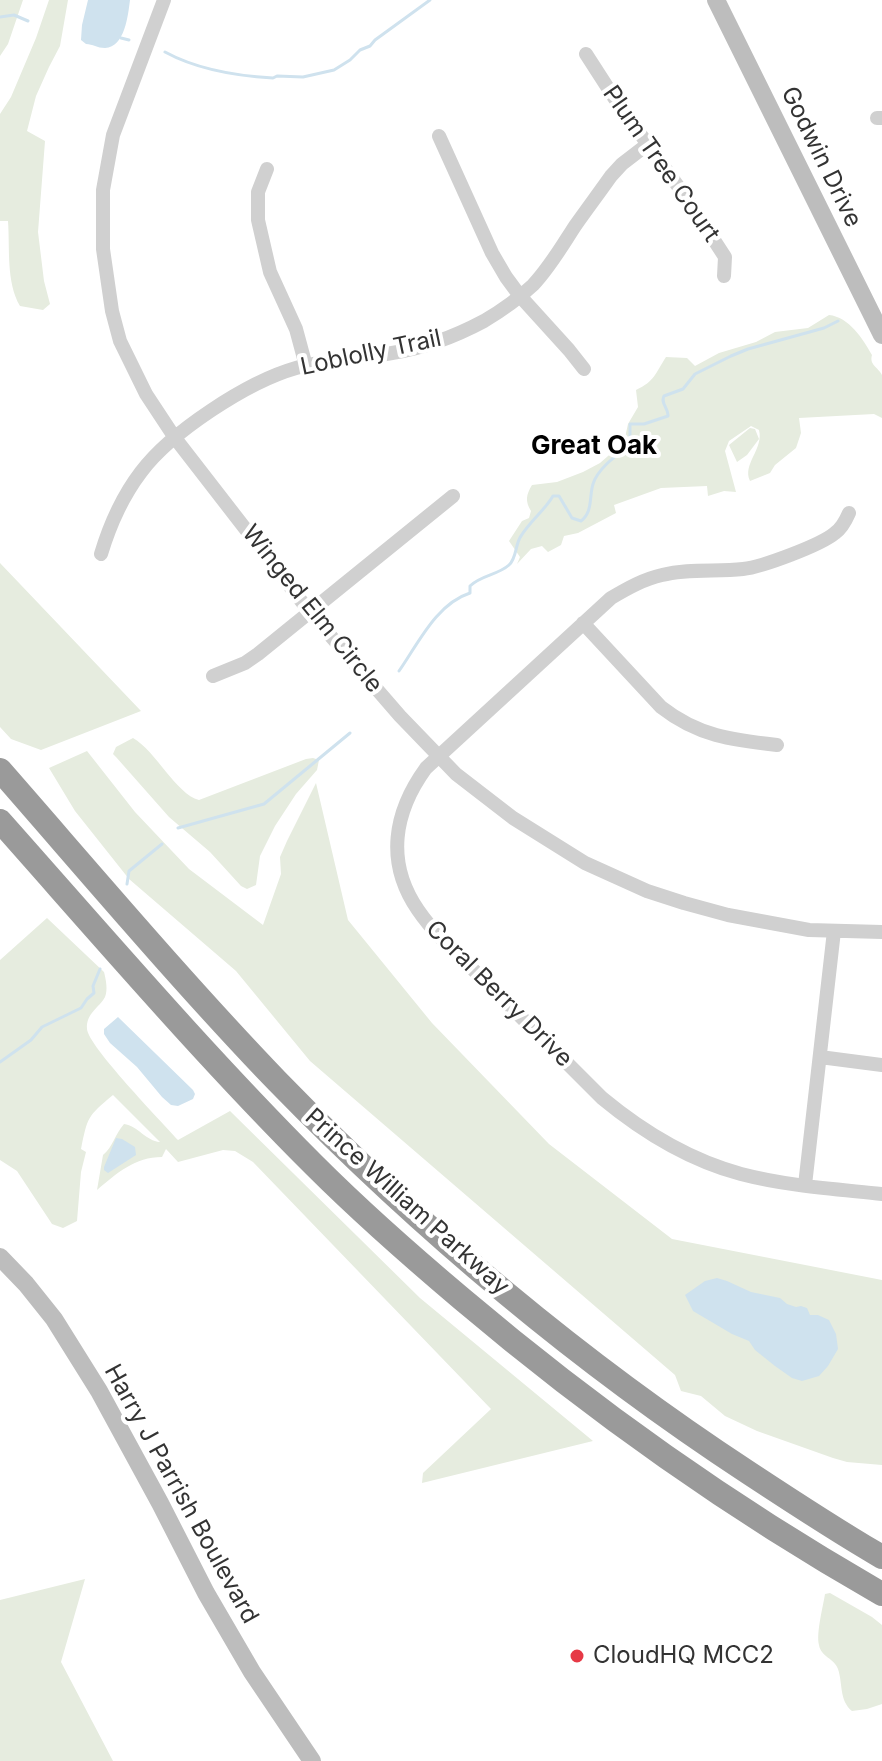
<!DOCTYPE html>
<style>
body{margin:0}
canvas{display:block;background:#fff}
</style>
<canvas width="882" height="1761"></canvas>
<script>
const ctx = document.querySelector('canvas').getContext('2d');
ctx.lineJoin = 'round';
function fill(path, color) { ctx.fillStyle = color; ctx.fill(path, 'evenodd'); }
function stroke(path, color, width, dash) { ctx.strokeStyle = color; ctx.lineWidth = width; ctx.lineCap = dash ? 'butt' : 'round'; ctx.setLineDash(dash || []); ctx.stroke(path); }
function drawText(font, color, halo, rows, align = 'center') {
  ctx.font = font + ' Inter,sans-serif'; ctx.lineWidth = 8; ctx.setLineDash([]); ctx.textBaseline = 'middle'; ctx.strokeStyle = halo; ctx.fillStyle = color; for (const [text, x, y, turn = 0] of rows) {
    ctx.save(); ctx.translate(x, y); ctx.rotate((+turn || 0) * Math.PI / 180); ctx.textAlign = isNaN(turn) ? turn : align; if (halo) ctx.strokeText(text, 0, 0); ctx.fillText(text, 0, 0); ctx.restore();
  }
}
const green = new Path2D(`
 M0 0H23L8 44 0 56Z
 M49 0H68L60 46 49 67 36 96 27 131 45 141 38 232 44 281 50 304 43 310 20 306C6 282 10 249 8 221H0V114L11 97 36 38Z
 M829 315C849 317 863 339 872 355 869 365 878 367 882 375V418L874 414 799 418 801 433 796 448 775 465 770 473 750 481C742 464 764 449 759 430L751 426 729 441 725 451 736 492 724 491 708 496 707 486 661 488 614 505 616 513 578 533 564 536 561 545 548 552 542 546 531 549 517 564 520 557 509 541 522 521 529 518 531 511C525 501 526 495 532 485L557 482 583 472 600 463 624 442 628 424 638 407 636 390C655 381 655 374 666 357L687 358 695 366 719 353 756 342 775 332 808 328Z
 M750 428 755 429 759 439 747 455 737 462 729 445Z
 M0 563 141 711 41 750 11 739 0 727Z
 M133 738C156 751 176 794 199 800L306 759 313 758 319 760 317 770 296 794 275 826 260 856 256 885 247 889 241 886 210 852 169 817 116 757 113 754 116 747Z
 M87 751 135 812 189 869 263 925 281 874 280 857 287 841 316 783 348 920 432 1023 549 1144 672 1239 882 1280V1465L847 1462 833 1458 757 1431 725 1416 701 1396 681 1391 675 1375 310 1061 236 971 129 879 75 811 49 768Z
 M47 918 104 972C106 980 108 990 105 997 99 1008 86 1013 87 1029 88 1046 162 1122 178 1140L230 1111 420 1298 593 1441 422 1483 423 1473 491 1409 253 1162 235 1151 223 1150 178 1162 166 1149 162 1157C135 1157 117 1173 97 1190L103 1155C113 1147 115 1134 124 1124 138 1126 146 1141 160 1142L113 1095C87 1117 88 1116 81 1149L86 1152 81 1172 77 1221 63 1228 52 1224 17 1171 0 1160V960Z
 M85 1579 61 1662 113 1761H0V1600Z
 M830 1593 872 1617 882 1625V1704L867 1709 852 1711C839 1700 843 1684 838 1669 834 1658 821 1657 819 1645 816 1633 823 1607 825 1594Z`);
const water = new Path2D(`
 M88 0H130C128 15 125 47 105 48 97 48 93 44 86 44L81 40 82 25Z
 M118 1017 193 1090 195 1094 193 1099 178 1106 171 1105 162 1097 137 1067 110 1043 104 1034V1029Z
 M116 1138 122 1139 135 1147 136 1155 108 1173 104 1170V1167Z
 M717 1278 727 1281 751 1292 780 1298 787 1304 796 1307 801 1306 807 1308 810 1315H818L829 1320 836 1334 838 1349 828 1366 819 1376 802 1381 792 1378 775 1366 755 1350 749 1341 732 1334 693 1311 685 1295 705 1281Z`);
const stream = new Path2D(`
 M0 17 14 15 28 21
 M121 38 129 40
 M165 52C198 70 237 76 273 78L277 76 303 77 334 70 350 60 360 50 370 46 375 40 430 0
 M399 671C418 644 436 604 470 593V586C481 575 498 575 509 565 517 558 515 544 521 536 530 521 545 510 553 496H559L572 518 581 521C593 512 589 497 593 484 598 468 617 455 630 445V424H644L668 416C669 409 660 403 664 396L683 389 695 374 731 356 748 349 824 328 838 321
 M178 828 264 804 350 733
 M127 884 129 871 162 844
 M0 1062 31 1040 42 1027 81 1008 87 999 94 993 93 986 100 969`);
const street = new Path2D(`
 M164 0 113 135 103 190V249L112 311 120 341 146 394 175 438 309 611 400 716 456 774 513 818 585 863 647 891 684 903 728 915 809 930 882 932
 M586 54 615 99 688 200 725 257 724 276
 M877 118H882
 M439 136 492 253 506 277 520 296 569 350 584 369
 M267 169 258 192V220L270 272 296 329 306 366
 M849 513C846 520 842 528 835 533 821 545 762 567 743 569 716 572 689 568 662 575 644 579 628 588 611 598L426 768C394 812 385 862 418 910 437 938 465 961 489 985 527 1023 564 1060 602 1098 643 1132 689 1160 741 1174 787 1186 835 1189 882 1194
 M101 554C110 524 122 497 141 472 171 432 247 382 296 368 327 359 360 359 392 353 424 348 456 336 484 321 501 311 518 299 533 285 550 267 562 246 575 226 587 209 599 193 611 176L622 164 648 144
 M583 623 661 707C698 736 732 740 777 745
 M213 676 245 663 258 654 453 496
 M820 1057 882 1065
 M805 1185 834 931`);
const secondary = new Path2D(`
 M716 0 882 335
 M0 1257 26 1284 54 1319 99 1391 160 1503 206 1593 252 1672 312 1761`);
const highway = new Path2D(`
 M0 770C91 874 181 981 277 1081 420 1228 578 1361 749 1473 793 1502 837 1531 882 1557
 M0 821C103 937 204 1055 314 1165 361 1212 411 1256 462 1299 593 1410 733 1509 882 1594`);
const markers = [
 [577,1656,8,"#e63946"]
];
const streetNames = [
 ["Godwin Drive",821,157,64],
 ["Plum Tree Court",661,164,55],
 ["Loblolly Trail",371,353,-12],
 ["Winged Elm Circle",312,609,51],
 ["Coral Berry Drive",499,994,45],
 ["Prince William Parkway",407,1202,42],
 ["Harry J Parrish Boulevard",181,1494,61]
];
const poiNames = [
 ["CloudHQ MCC2",593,1656]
];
const neighbourhoodNames = [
 ["Great Oak",594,446]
];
fill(green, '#e6ecdf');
fill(water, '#cfe2ee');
stroke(stream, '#cfe2ee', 3);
stroke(street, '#d0d0d0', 14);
stroke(secondary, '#bdbdbd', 18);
stroke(highway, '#9a9a9a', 24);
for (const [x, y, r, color] of markers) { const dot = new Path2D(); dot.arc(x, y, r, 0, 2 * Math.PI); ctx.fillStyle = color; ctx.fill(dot); stroke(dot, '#fff', 3); }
drawText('24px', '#333', '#fff', streetNames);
drawText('24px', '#333', '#fff', poiNames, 'left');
drawText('bold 26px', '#000', '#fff', neighbourhoodNames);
</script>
